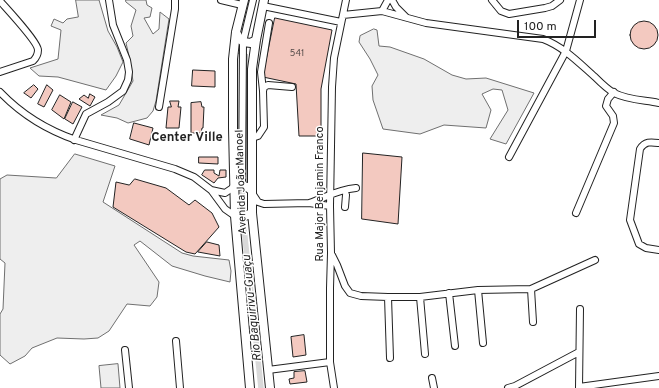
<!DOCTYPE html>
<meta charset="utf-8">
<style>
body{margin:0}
#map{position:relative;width:659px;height:388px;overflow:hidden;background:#fff;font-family:Overpass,sans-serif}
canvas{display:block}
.scale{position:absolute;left:517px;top:20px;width:79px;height:18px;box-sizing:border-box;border:2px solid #222;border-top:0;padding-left:5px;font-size:12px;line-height:14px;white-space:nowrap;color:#222;-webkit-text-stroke:3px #fff;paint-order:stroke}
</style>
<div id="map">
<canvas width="659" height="388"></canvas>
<div class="scale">100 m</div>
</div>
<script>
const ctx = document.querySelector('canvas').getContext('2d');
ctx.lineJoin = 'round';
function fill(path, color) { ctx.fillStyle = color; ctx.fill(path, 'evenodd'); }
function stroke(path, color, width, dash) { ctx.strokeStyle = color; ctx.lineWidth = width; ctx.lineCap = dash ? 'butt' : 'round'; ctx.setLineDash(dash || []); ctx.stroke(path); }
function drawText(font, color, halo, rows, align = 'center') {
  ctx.font = font + ' Overpass,sans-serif'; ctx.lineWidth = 3; ctx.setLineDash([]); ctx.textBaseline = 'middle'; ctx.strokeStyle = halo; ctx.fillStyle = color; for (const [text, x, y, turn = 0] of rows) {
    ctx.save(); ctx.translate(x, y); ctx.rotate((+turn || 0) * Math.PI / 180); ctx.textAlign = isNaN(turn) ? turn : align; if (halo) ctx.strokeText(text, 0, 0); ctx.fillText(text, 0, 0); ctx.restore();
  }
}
const green = new Path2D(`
 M76 0H99L108 31 117 47 123 62 116 76 106 90 58 77 39 76 30 68 58 59 61 30 51 26 54 19 63 23 67 19 78 17Z
 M126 0H146L147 5 152 8 150 17 144 18 153 34 159 29 160 12 169 19 156 101 153 111 147 118 128 123 117 118 101 115 119 105 133 81 129 56 126 43 133 36 131 26 136 10 126 2Z
 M374 29 377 30 379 46 390 47 424 59 452 75 466 79 486 78 534 93 506 144 490 139 508 110 502 90 493 89 482 94 491 110 486 128 444 125 420 134 383 129 373 100 372 86 378 75 370 59 359 42 360 36Z
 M236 53 247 54 246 181 240 182 236 180Z
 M75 154 115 166 103 202 182 253 193 256 229 260 231 271 230 282 205 276 172 266 140 241 134 245 159 282 157 297 150 306 127 304 109 331 98 338 84 339 57 338 32 348 25 356 10 364 0 355V314L3 309 5 263 0 259V179L7 175 56 178Z
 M118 364 120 388H101L99 366Z`);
const canal = new Path2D(`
 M242 188 243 213
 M244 228 261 388`);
const building = new Path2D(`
 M275 18 332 30 321 89V136H299L296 84 263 77Z
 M630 35a14 14 0 1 1 28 0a14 14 0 1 1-28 0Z
 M193 70 215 71V87L192 86Z
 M34 85 38 89 31 98 24 93Z
 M47 85 53 90 44 107 38 104Z
 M90 94 95 97 90 106 79 99 84 95 88 98Z
 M60 95 71 102 64 119 52 110Z
 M170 101H179L178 107H181L179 128H166L168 107H171Z
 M73 102 82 107 73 124 65 119Z
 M201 102 202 107H204L203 128H202L201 133H191V103Z
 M134 123 153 128 149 145 130 139Z
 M363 153 402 157 398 224 362 219Z
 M199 157H218V164L199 163Z
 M205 170H214V173L219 176 220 170H226V177L218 178 214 183 202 175Z
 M135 179 166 188 189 205 195 200 212 213 219 227 195 254 186 252 113 207 116 182 129 185Z
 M207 242 219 245 220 256 198 252Z
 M304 335 306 355 293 357 291 337Z
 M305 371 307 382 290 384 289 379 294 378V372Z`);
const minor = new Path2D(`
 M221 0 242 5
 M392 0 396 7 406 17
 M492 0 501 11 509 14 545 8 552 6 560 0
 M0 1C7 9 38 42 38 50 38 55 36 58 33 61L0 72
 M263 6 341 22
 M382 11 388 0
 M343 15 382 11 426 23 543 39C564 47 579 63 595 77 601 83 607 89 614 93 628 100 644 100 659 103
 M263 91 261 72 269 23
 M0 92C22 115 47 130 76 140L175 169 194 177 211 190 225 209 235 216
 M159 107 175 9V0
 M252 138 258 136 264 127 263 91 264 87 268 85 292 87
 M74 140 86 114 108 102 123 91 128 80 129 72 127 60 113 25 109 0
 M659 143C651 142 645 141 640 149L630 220 639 244 646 248 659 250
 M509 157 566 51 580 0
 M242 185 243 42 253 0
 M211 190 225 193 234 187
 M252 193 258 202 264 204 309 203
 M330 206 309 203C327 197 336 190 356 188
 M345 207 346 195
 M576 213 614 123 613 116 606 106 608 99 614 92
 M332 255 337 265 345 286 350 293 361 296 388 297H420L478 290 531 289 595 260
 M531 289 533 322
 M478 290 483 343
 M449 293 455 346
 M388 297 390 358
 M420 297 425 354
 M176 341 180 388
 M125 350 129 388
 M268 370 330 362
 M432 378 434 388
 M579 387 659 376
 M334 388 330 362V288L331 253 330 206 332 87 334 58 346 0
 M508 388 515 386 579 352
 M579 388 580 309`);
const major = new Path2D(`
 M244 0 236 32 233 59V128L235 216 250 388
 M264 0 256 40 252 69V213L270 388
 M236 32 239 38 243 42 251 43 256 40
 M234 187C241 184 246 185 251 190
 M235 216H245L252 213`);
const numberNames = [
 ["541",297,54]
];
const streetNames = [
 ["Avenida João Manoel",242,182,-92],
 ["Rua Major Benjamin Franco",321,194,-90]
];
const waterNames = [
 ["Rio Baquirivu-Guaçu",253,308,-96]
];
const quarterNames = [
 ["Center Ville",187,138]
];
fill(green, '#eee');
stroke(green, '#6f6f6f', 1);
stroke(canal, '#d9d9d9', 5.5);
fill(building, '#f3c9c0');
stroke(building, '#222', 1);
stroke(minor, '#222', 8);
stroke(major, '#222', 10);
stroke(minor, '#fff', 6);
stroke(major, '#fff', 8);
drawText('9px', '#564c4a', null, numberNames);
drawText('11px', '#222', '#fff', streetNames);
drawText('italic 12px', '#222', '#fff', waterNames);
drawText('bold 13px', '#222', '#fff', quarterNames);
</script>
